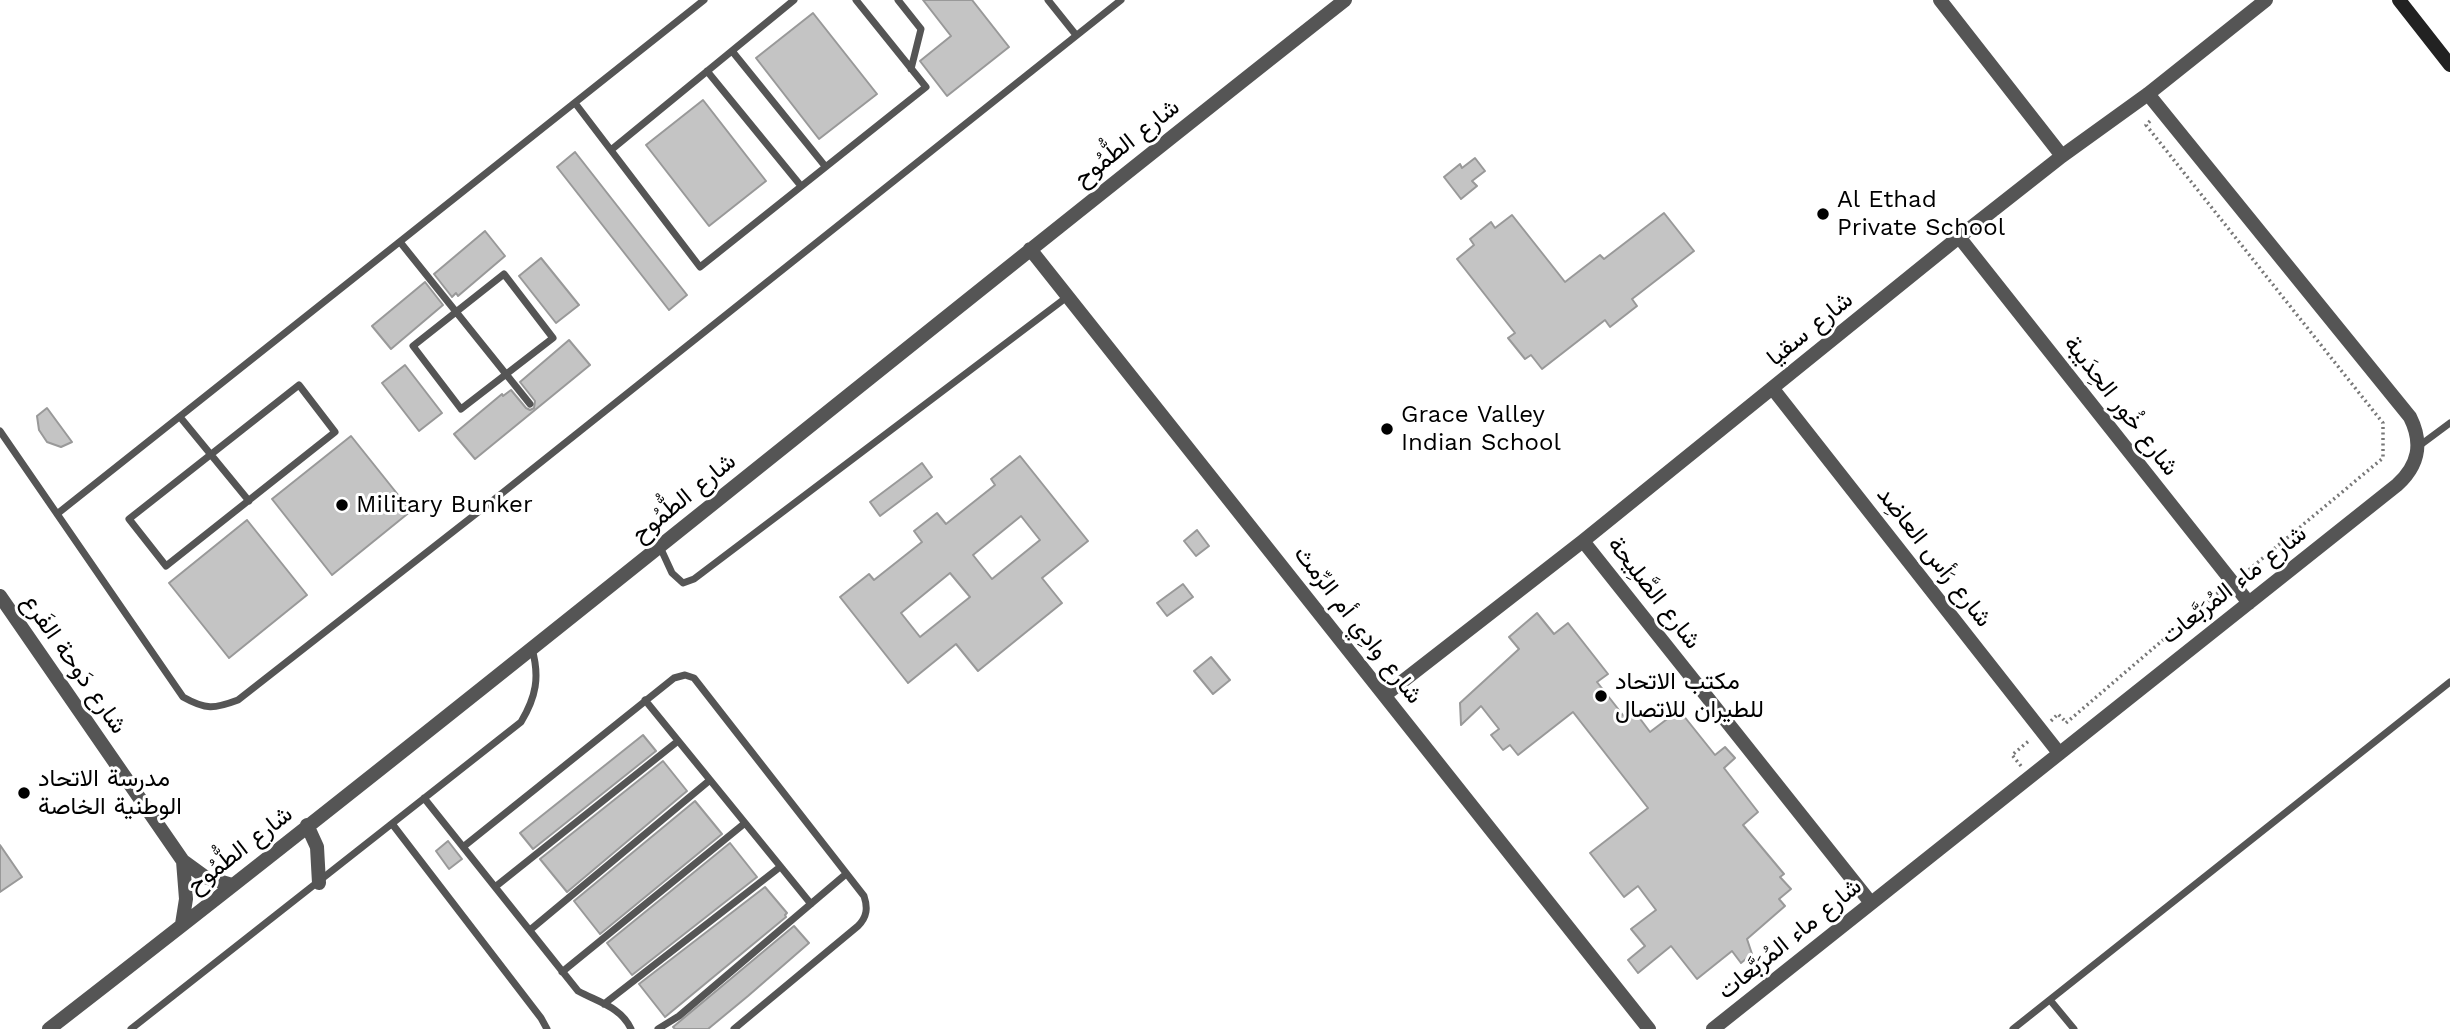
<!DOCTYPE html>
<meta charset="utf-8">
<style>
body{margin:0}
canvas{display:block;background:#fff}
</style>
<canvas width="2450" height="1029"></canvas>
<script>
const ctx = document.querySelector('canvas').getContext('2d');
ctx.lineJoin = 'round';
function fill(path, color) { ctx.fillStyle = color; ctx.fill(path, 'evenodd'); }
function stroke(path, color, width, dash) { ctx.strokeStyle = color; ctx.lineWidth = width; ctx.lineCap = dash ? 'butt' : 'round'; ctx.setLineDash(dash || []); ctx.stroke(path); }
function drawText(font, color, halo, rows, align = 'center') {
  ctx.font = font + ' "Work Sans",Vazirmatn,sans-serif'; ctx.lineWidth = 6; ctx.setLineDash([]); ctx.textBaseline = 'middle'; ctx.strokeStyle = halo; ctx.fillStyle = color; for (const [text, x, y, turn = 0] of rows) {
    ctx.save(); ctx.translate(x, y); ctx.rotate((+turn || 0) * Math.PI / 180); ctx.textAlign = isNaN(turn) ? turn : align; if (halo) ctx.strokeText(text, 0, 0); ctx.fillText(text, 0, 0); ctx.restore();
  }
}
const building = new Path2D(`
 M923 0H972L1009 47 947 96 920 61 951 36Z
 M813 13 877 94 819 139 756 58Z
 M703 100 766 181 709 226 646 145Z
 M575 152 687 295 669 310 557 167Z
 M1475 158 1485 171 1472 181 1477 186 1461 199 1444 177 1460 164 1462 168Z
 M1664 213 1694 251 1632 299 1637 306 1610 327 1605 320 1542 369 1531 355 1525 359 1508 338 1515 333 1457 259 1474 245 1470 239 1491 222 1495 228 1512 215 1565 282 1600 255 1604 259Z
 M485 231 505 256 458 296 456 293 452 297 434 274Z
 M541 258 579 305 556 323 519 276Z
 M425 282 443 305 391 349 372 326Z
 M569 340 590 365 475 459 454 434 502 394 503 396 511 390 526 408 530 410 534 408 535 401 520 382Z
 M405 365 442 413 419 431 382 383Z
 M47 408 72 442 61 447 47 442 39 430 37 416Z
 M351 436 411 511 332 575 272 499Z
 M1020 456 1088 541 1042 578 1062 603 978 671 956 644 908 683 840 597 869 574 874 580 922 542 914 531 937 513 946 524 995 485 991 479ZM1021 516 1040 540 992 579 973 555ZM950 573 970 597 920 637 901 613Z
 M922 463 932 477 880 516 870 502Z
 M247 520 307 595 229 658 169 583Z
 M1197 530 1209 546 1196 556 1184 541Z
 M1183 584 1193 597 1167 616 1157 603Z
 M1537 613 1554 634 1568 623 1608 674 1597 682 1626 719 1635 712 1650 732 1679 710 1715 755 1725 747 1735 758 1724 768 1758 812 1743 825 1784 874 1780 877 1791 889 1779 899 1785 906 1747 939 1752 954 1741 963 1732 951 1697 979 1671 946 1638 973 1628 960 1645 946 1631 929 1656 910 1638 886 1624 897 1590 853 1648 808 1573 712 1518 755 1510 745 1503 750 1491 735 1499 729 1481 706 1461 725 1460 703 1519 649 1509 637Z
 M1211 657 1230 680 1213 694 1194 671Z
 M643 735 656 751 533 849 520 833Z
 M663 761 687 791 567 892 540 859Z
 M695 801 722 834 600 934 574 901Z
 M448 841 462 859 449 869 436 851Z
 M730 843 757 877 632 975 607 943Z
 M0 845 22 877 0 892Z
 M765 887 787 913 785 915 786 917 665 1017 639 984Z
 M794 926 809 943 748 996 708 1029H675L673 1027Z`);
const path = new Path2D(`
 M2150 121 2146 125 2383 423V458L2245 573
 M2051 721 2058 714 2066 722
 M2066 723 2219 592
 M2021 766 2012 755 2030 740`);
const lane = new Path2D(`
 M898 0 921 29 911 69
 M1048 0 1076 35
 M732 51 825 166
 M707 71 801 186
 M575 103 700 267 926 87 856 0
 M611 150 794 0
 M400 242 530 404
 M504 274 553 338 461 409 413 346Z
 M299 385 335 432 166 566 129 519Z
 M180 417 249 501
 M0 431 183 697C206 710 214 709 238 700L491 502 1121 0
 M2419 446 2450 423
 M57 514 704 0
 M660 547 672 573 683 583 694 579 1067 297
 M645 700 811 904
 M424 798 578 991C598 1002 621 1007 631 1029
 M393 825 541 1018 547 1029
 M463 847 674 678 685 675 694 678 864 896C868 908 867 917 858 926L734 1029
 M495 887 678 741
 M530 930 710 780
 M562 972 745 823
 M2050 1000 2074 1029
 M604 1004 780 867
 M131 1029 521 722C536 697 540 677 532 649
 M658 1029 679 1016 846 874
 M2013 1029 2450 682`);
const street = new Path2D(`
 M1940 0 2062 156
 M1959 237 2249 603
 M1030 249 1649 1029
 M1773 389 2059 753
 M1583 541 1871 903
 M0 596 183 861 205 877 232 885
 M1385 695 1583 541 1959 237 2062 156 2148 94 2266 0
 M307 825 317 847 319 883
 M182 924 186 899 183 861
 M49 1029C485 691 912 341 1345 0
 M1713 1029 2397 485C2419 465 2423 443 2410 417L2148 94`);
const secondary = new Path2D(`
 M2399 0 2450 65`);
const markers = [
 [1823,214,7,"#000"],
 [1387,429,7,"#000"],
 [342,505,7,"#000"],
 [1601,696,7,"#000"],
 [24,793,7,"#000"]
];
const streetNames = [
 ["شارع الطُّمُوح",1127,143,-38],
 ["شارع سقيا",1810,329,-39],
 ["شارع خُور الحِدَيبة",2121,406,52],
 ["شارع الطُّمُوح",684,498,-39],
 ["شارع رَأس العاضِد",1934,557,52],
 ["شارع ماء المُرَبَّعات",2234,585,-38],
 ["شارع الصَّلِيحة",1654,593,52],
 ["شارع وادِي أم الرِّمث",1358,625,52],
 ["شارع دَوحة الفَرع",74,664,55],
 ["شارع الطُّمُوح",240,850,-38],
 ["شارع ماء المُرَبَّعات",1790,939,-39]
];
const poiNames = [
 ["Al Ethad",1837,200],
 ["Private School",1837,228],
 ["Grace Valley",1401,415],
 ["Indian School",1401,443],
 ["Military Bunker",356,505],
 ["مكتب الاتحاد",1615,682],
 ["للطيران للاتصال",1615,710],
 ["مدرسة الاتحاد",38,779],
 ["الوطنية الخاصة",38,807]
];
fill(building, '#c4c4c4');
stroke(building, '#999', 2);
stroke(path, '#777', 3.5, [2, 3.5]);
stroke(lane, '#555', 7);
stroke(street, '#555', 14);
stroke(secondary, '#222', 14);
for (const [x, y, r, color] of markers) { const dot = new Path2D(); dot.arc(x, y, r, 0, 2 * Math.PI); ctx.fillStyle = color; ctx.fill(dot); stroke(dot, '#fff', 2.5); }
drawText('24px', '#000', '#fff', streetNames);
drawText('24px', '#000', '#fff', poiNames, 'left');
</script>
